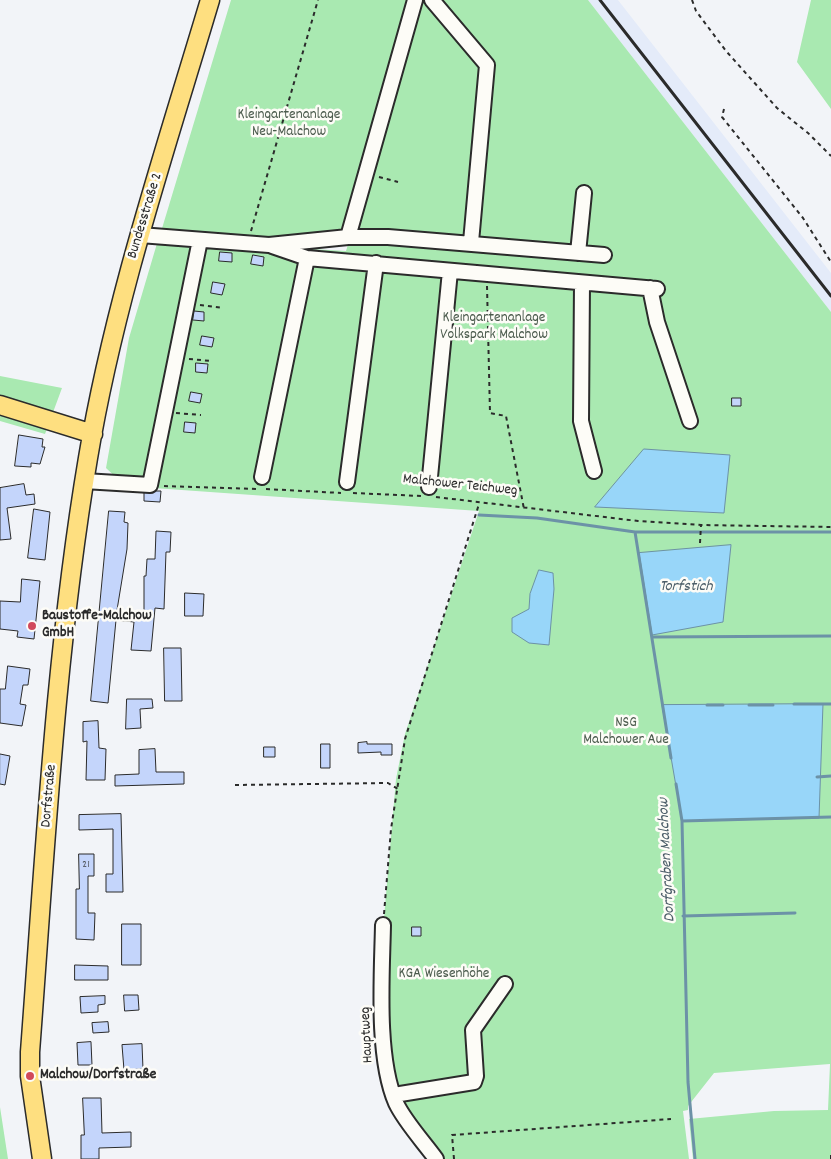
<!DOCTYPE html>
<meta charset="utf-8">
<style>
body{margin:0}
canvas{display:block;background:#f2f4f8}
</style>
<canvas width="831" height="1159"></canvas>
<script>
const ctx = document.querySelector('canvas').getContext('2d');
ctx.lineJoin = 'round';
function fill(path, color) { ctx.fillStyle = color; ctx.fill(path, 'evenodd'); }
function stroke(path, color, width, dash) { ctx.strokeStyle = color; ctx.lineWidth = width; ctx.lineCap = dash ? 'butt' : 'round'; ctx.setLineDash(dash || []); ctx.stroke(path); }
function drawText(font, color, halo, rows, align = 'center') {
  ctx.font = font + ' Dekko,sans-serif'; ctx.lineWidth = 5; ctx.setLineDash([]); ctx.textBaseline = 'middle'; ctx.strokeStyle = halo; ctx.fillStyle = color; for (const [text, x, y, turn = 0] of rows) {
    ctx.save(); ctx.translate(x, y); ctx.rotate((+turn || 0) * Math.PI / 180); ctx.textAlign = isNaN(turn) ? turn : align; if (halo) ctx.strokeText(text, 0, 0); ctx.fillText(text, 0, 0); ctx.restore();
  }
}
const built = new Path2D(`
 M588 0H618L831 273V312Z`);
const green = new Path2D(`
 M231 0H588L831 312V1159H693L689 1119 774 1111 828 1110 830 1064 714 1073 688 1106V1110L683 1111 689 1159H442L400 1100 388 1051 384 918 396 779 405 734 479 511 125 486 106 468 129 338 158 240 346 251 352 232 272 241 160 235Z
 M811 0H831V109L797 62Z
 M0 376 62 388 45 434 0 421Z
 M0 1107 8 1159H0Z`);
const water = new Path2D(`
 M644 449 730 455 724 513 595 507Z
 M731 545 723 622 652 635 639 553Z
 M539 570 553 573 554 589 549 645 529 643 512 632V618L529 609 530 594Z
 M823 704 819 818 682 821 662 705Z`);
const stream = new Path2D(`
 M479 515 537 518 635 532H831
 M635 532 671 758
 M652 637 831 636
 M794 704H831
 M707 705H723
 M749 705H773
 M817 777 831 776
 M676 784 682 821 688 1082 695 1159
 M682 821 831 817
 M683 916 795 913`);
const building = new Path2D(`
 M220 252 232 253V262L219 261Z
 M253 255 264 257 263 266 251 264Z
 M213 282 225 284 222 295 211 293Z
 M194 311 204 312V321L193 320Z
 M202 336 214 338 212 347 200 345Z
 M196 363 208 364 207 373 196 372Z
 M191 392 202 394 200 403 189 401Z
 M732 398H741V406H732Z
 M185 422 196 423 195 433 184 432Z
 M19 435 43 439 42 447H45L40 464 31 463V467L15 466Z
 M24 484 26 495 34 494 35 504 7 508 11 539 0 540V488Z
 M156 491H161L160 502 144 501V493Z
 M34 509 50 512 45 560 28 558Z
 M109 511 125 512 124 522 128 523 127 549 117 610 144 613V576H146L147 559H155L156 531 171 532 170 552H166L164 609 155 608 151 651 131 650 134 622 116 620 108 703 91 701Z
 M22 579 40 581 34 639 17 637 18 631 0 629V601L20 602Z
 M185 593 204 594 203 616H185Z
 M164 648H181L182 701H165Z
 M8 666 30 669 28 685H23L20 704 26 705 22 726 0 723V689H5Z
 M127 699H152L153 708 140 709 141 728 126 729Z
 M98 721 99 748 106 749 105 780H86L87 741 83 742V722Z
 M367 742V744H392V755H381V752L358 753V743Z
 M321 744H330V768H321Z
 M264 747H275V757H264Z
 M155 749 156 772H184V784L115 786V775L139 774V750Z
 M0 754 10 756 5 785 0 784Z
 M121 814 123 892H106V874H113V829L79 830V815Z
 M79 854H94V876H88V913H95L94 940 76 939V889H79Z
 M122 924H141V965H122Z
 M412 927H421V936H412Z
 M75 965 108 966V980H75Z
 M124 995H138L139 1010 125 1011Z
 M105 996V1004L98 1005V1012L81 1013 80 997Z
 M108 1022 109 1032 93 1033 92 1023Z
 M91 1042 92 1065H78L77 1043Z
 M142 1044 143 1069 124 1070 122 1045Z
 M83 1098H101L102 1133 131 1132V1147L99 1148V1159H81V1135H84Z`);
const path = new Path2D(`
 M692 0 696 11 726 51 777 108 808 133 831 156
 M724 109 722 117 803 218 831 262
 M379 177 398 182
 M251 231 318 0
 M487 286 490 413 506 416 524 509
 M200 305 223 308
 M189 359 212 361
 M176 413 201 415
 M164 486 256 489
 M266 489 341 493
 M353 493 421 496
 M436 497 638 521 701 525 831 527
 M700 543 701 525
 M235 785 388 783 398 789
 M384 914 391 829 405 739 479 504
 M454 1159 452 1135 671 1119
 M831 1159V1154`);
const minor = new Path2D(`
 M432 0 487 65 471 242
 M140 235 269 245 348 237H388L604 255
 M348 237 415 0
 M272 246 307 258 657 289
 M578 253 584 193
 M582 283 581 421 594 471
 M650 288 657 322 690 421
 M262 477 307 258
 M84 481 150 485 200 240
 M347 482 376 263
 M429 487 450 271
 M383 925C382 975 376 1057 396 1103 405 1122 423 1141 436 1159
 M394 1095 474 1082 476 1076 473 1030 505 984`);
const major = new Path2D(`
 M0 405 93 434
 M42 1159 30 1076V1052C45 854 55 654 88 458 114 302 165 151 210 0`);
const rail = new Path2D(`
 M600 0 831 296`);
const markers = [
 [32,626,5,"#d1495b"],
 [30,1076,5,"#d1495b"]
];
const numberNames = [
 ["21",86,865]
];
const parkNames = [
 ["Kleingartenanlage",289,116],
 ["Neu-Malchow",289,133],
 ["Kleingartenanlage",494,319],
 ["Volkspark Malchow",494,336],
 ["NSG",626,724],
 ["Malchower Aue",626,741],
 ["KGA Wiesenhöhe",444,975]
];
const streetNames = [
 ["Bundesstraße 2",146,216,-73],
 ["Malchower Teichweg",460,486,6],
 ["Dorfstraße",50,796,-85],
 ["Hauptweg",368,1035,-93]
];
const poiNames = [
 ["Baustoffe-Malchow",42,617],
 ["GmbH",42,634],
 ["Malchow/Dorfstraße",40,1076]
];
const waterNames = [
 ["Torfstich",686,588],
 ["Dorfgraben Malchow",668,860,-93]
];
fill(built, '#e4ebf9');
fill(green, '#a9e9b1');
fill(water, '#98d6f9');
stroke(water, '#6c92a7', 1);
stroke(stream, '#6c92a7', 3);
fill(building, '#c4d5fb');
stroke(building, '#2b2b2b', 1);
stroke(minor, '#2b2b2b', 18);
stroke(major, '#2b2b2b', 21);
stroke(path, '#2b2b2b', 2, [4, 4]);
stroke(minor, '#fdfcf7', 14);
stroke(major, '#fedf80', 18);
stroke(rail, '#2b2b2b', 3);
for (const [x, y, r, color] of markers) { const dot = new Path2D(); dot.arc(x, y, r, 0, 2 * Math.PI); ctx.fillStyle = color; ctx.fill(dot); stroke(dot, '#fdfcf7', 2); }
drawText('12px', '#51565f', null, numberNames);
drawText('15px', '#4a5a4c', '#fdfcf7', parkNames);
drawText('15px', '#2b2b2b', '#fdfcf7', streetNames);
drawText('bold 15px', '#2b2b2b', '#fdfcf7', poiNames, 'left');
drawText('italic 16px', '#4c5e69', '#fdfcf7', waterNames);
</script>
